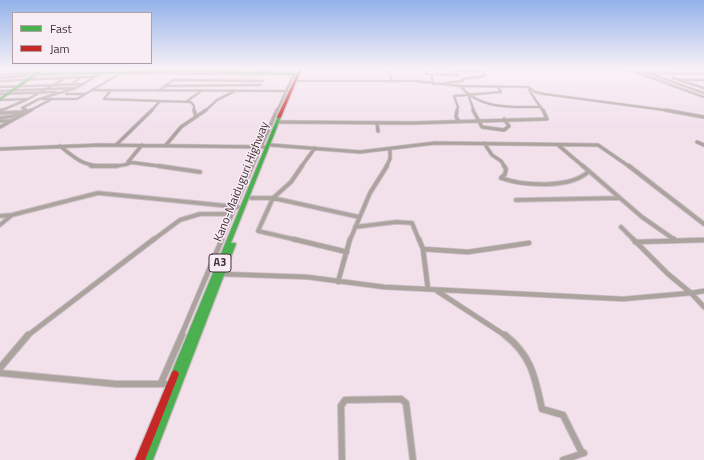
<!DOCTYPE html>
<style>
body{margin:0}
#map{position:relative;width:704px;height:460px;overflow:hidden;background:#f2e0eb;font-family:"Titillium Web",sans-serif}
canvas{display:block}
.legend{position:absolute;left:12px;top:12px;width:140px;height:52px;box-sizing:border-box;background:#f8edf3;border:1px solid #b0a1a9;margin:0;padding:5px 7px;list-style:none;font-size:12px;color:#442e3b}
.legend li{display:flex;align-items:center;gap:8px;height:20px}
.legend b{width:20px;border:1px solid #b0a1a9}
</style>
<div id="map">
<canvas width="704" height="460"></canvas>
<ul class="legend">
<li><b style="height:5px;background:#4caf50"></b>Fast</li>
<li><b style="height:5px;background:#c62828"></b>Jam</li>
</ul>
</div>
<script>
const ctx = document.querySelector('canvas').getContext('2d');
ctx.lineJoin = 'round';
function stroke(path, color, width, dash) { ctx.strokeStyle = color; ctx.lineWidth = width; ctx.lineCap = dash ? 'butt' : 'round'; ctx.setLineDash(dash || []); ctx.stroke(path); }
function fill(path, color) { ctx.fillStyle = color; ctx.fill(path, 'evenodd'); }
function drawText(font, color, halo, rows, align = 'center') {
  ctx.font = font + ' "Titillium Web",sans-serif'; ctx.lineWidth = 3; ctx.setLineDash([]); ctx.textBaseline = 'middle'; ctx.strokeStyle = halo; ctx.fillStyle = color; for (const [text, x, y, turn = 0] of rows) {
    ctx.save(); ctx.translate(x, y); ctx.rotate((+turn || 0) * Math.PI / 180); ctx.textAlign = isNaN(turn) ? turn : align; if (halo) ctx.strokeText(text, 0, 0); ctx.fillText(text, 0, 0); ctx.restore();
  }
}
const streetFar4 = new Path2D(`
 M145 68 148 72
 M170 68H246
 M388 68 392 82
 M424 68 426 74 458 75
 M517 68H522
 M624 68 704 97
 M632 68H704
 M275 69 284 71V73
 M0 70 57 68
 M640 70 704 93
 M456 71H481
 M250 72 276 70
 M120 73 266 74
 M652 73 704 74
 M431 74 433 84H435
 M0 75 39 72
 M81 77H95
 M0 78 35 75
 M673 78 704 88
 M462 79 485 76 480 68
 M682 80H704
 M0 81 81 77 72 84
 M297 81H415L460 86 528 87 535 92 544 94 672 111
 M444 83 463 81
 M165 86 261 85
 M460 86C480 110 512 107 541 107
 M0 87 84 84
 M92 90 288 91
 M111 90 104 99 160 101
 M529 90 543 111
 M0 91 74 88
 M158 91 173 80 263 81
 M0 94 56 92
 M66 94H85
 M469 97 474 111
 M43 99H77L121 73
 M0 100 26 99
 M187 101 200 92
 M0 111 28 99 64 79
 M24 111 26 110 22 108 39 99 76 88 102 73
 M29 111 52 99
 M151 111 160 101 191 102 194 106V111
 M205 111 217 100 233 92
 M277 111 294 74
 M457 111 458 107 454 96 501 92 498 87`);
const streetFar3 = new Path2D(`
 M194 110 196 117
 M457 110 456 117 459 121
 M473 110 482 127 504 130 509 126 504 119
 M665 110 704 117
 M0 111 2 110
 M0 113 19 112
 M0 118 13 116 26 110
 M0 121H10
 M280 122 412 123 547 119 543 110
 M377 123 378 131
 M0 127 31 110
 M697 142 704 145
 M484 143 492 155 501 161 505 167
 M116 145 152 110
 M142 145 128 162 166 167
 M166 145 181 127 206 110
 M271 145 360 152 435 143 598 145 630 167
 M558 145 584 167
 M60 146C79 162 86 167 111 166 118 166 124 166 130 163
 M0 149 100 145 267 147
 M252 167 277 110
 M301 167 315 148
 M386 167 390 159V149`);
const streetFar2 = new Path2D(`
 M91 166H117
 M159 166 200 172
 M504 166 506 169 505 174 501 178C524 186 571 189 589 171
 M583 166 642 217 675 240
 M629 166 704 224
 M251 198H273L291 182 302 166
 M516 200 620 198
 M0 216 12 215 98 193 238 207
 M0 225 12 215
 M355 227 396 222 412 223 419 240
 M621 227 634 240
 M153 240 180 220 200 214H232
 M221 240 252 166
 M297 240 258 231 273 198 359 217
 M350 240 370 193 387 166
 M689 240H704`);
const streetFar1 = new Path2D(`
 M293 239 347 252
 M419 239 423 249 428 289
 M633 239 668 274 691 293
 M674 239 676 241
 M635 242 704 240
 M423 249 468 252 529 243
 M221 274 307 277 384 287 623 299 691 293
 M338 282 350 239
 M437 291 506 336
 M704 291 691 293 704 307
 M27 336 154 239
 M181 336 222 239`);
const street = new Path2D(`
 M505 335C532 356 535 378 542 409L563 415 581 451 584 453 563 460
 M0 368 28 335
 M0 373 116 384H171
 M161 383 182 335
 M342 460 341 406 345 400 401 399 406 403 413 460`);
const fast = new Path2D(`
 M47 68H49L39 73 192 70 297 73 298 74 297 75 192 72 37 75 0 100V98L38 71Z
 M278 116 281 117 231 243H235L236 244 153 460H143L177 377 175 378 172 376 171 374Z`);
const jam = new Path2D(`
 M300 68H302L281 117 278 118 277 117Z
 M175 370 178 372 179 374 145 460H135L171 374 172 372Z`);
const rail = new Path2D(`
 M626 68 704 94`);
const shields = [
 [220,263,22]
];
const shieldNames = [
 ["A3",220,263]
];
const streetNames = [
 ["Kano-Maiduguri Highway",242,182,-68]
];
stroke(streetFar4, '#cebec7', 3);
stroke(streetFar3, '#cebec7', 4.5);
stroke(streetFar2, '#cebec7', 5.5);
stroke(streetFar1, '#cebec7', 6);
stroke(street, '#cebec7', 8);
stroke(fast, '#cebec7', 2.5);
stroke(jam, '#cebec7', 2.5);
stroke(streetFar4, '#aba49e', 2);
stroke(streetFar3, '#aba49e', 3);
stroke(streetFar2, '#aba49e', 3.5);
stroke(streetFar1, '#aba49e', 4.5);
stroke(street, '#aba49e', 6);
fill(fast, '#4caf50');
fill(jam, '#c62828');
stroke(rail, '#b2a9aa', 1, [1, 2]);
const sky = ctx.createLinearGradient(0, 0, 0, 132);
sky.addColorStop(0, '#92b2ea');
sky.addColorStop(0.52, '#f9f1f6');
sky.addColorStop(1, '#f9f1f600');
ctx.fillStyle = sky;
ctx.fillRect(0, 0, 704, 132);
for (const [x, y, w] of shields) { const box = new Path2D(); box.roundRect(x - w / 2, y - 9, w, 18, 3); ctx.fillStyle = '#f8edf3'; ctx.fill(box); stroke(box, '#442e3b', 1); }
drawText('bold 11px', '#442e3b', null, shieldNames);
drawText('12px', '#442e3b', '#f8edf3', streetNames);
</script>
